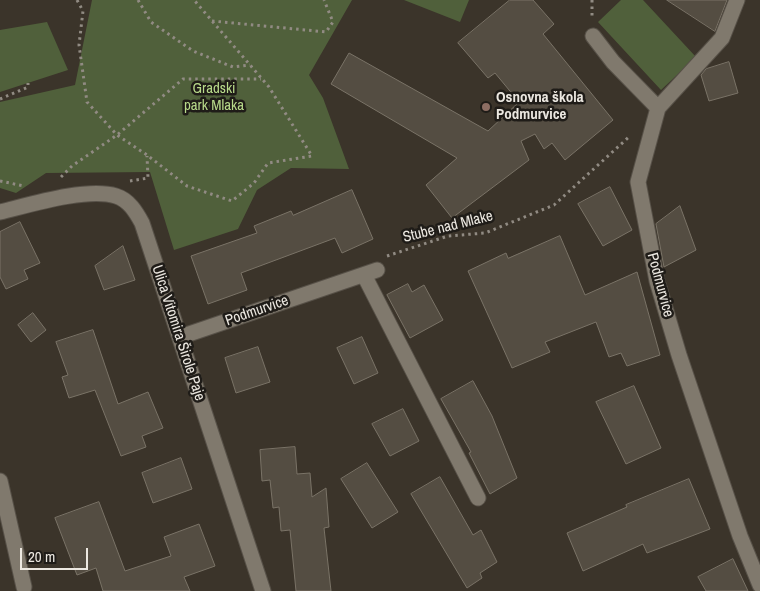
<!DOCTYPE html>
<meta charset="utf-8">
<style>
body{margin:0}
#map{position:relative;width:760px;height:591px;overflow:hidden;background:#3b342a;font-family:"Archivo Narrow",sans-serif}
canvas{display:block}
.scale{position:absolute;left:20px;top:548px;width:68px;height:22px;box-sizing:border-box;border:2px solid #ece8e1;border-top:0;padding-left:6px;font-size:15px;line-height:18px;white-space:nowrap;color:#ece8e1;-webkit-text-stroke:4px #1f1c18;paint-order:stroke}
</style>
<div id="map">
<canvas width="760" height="591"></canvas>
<div class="scale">20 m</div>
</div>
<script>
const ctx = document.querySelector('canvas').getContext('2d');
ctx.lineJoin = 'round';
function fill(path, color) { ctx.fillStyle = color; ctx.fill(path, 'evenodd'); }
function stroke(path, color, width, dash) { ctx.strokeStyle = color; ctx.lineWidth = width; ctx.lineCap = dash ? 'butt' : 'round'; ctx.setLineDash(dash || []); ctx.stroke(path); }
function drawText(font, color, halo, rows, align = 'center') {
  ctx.font = font + ' "Archivo Narrow",sans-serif'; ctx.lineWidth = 5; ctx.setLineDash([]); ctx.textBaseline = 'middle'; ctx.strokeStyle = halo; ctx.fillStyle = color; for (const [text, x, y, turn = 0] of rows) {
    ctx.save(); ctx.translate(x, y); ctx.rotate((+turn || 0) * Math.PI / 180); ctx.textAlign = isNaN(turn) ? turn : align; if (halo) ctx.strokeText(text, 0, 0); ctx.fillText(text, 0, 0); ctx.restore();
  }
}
const green = new Path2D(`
 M92 0H352L309 75 323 98 349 169 291 168 257 190 238 229 174 250 150 172 46 173 16 193 0 188V102L75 85Z
 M404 0H469L460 22Z
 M621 0H643L696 57 661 90 598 22Z
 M47 22 68 70 0 92V30Z`);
const building = new Path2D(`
 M510 0H533L554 24 543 34 613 120 565 160 552 143 544 149 535 134 521 141 529 160 452 218 426 185 457 158 331 84 349 53 488 131 519 102 495 73 488 78 458 43Z
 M667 0H727L715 31Z
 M729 62 738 93 709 101 701 75 706 69Z
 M610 187 632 230 603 246 578 204Z
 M352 190 373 239 342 253 335 238 241 273 247 290 208 304 191 256 257 233 254 226 291 211 293 215Z
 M680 206 696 250 664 267 656 224Z
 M20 222 40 263 24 270 28 279 6 289 0 277V232Z
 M560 236 585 295 637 272 660 355 627 366 621 353 609 357 596 322 545 342 550 352 512 368 468 271 506 253 508 258Z
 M123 246 135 280 104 290 95 266Z
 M408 284 412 292 424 285 443 320 410 338 387 295Z
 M33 313 46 330 31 342 18 325Z
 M93 330 118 404 148 392 163 428 142 436 146 447 121 456 95 390 69 398 62 377 68 375 56 342Z
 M362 337 378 373 354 384 337 348Z
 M258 347 270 382 236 393 225 358Z
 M473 381 492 416 517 478 490 494 469 453 471 452 441 399Z
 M634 386 661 448 626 464 596 402Z
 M403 409 419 441 390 456 372 424Z
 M295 447 297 474 310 473 312 497 326 488 329 527 324 528 331 591H296L290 530 281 531 279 507 273 508 270 480 262 481 260 450Z
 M181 458 192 489 153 503 142 473Z
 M367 463 398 512 372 528 341 479Z
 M440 477 473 535 481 530 497 562 480 573 482 578 467 588 411 494Z
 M689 479 710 529 647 553 643 544 583 571 567 533 627 507 626 505Z
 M99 502 125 571 171 556 164 537 199 524 215 566 184 577 190 591H103L96 568 77 575 55 518Z
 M733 559 748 591H706L698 577Z`);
const path = new Path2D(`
 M77 0 83 11 79 45 87 102 117 135 147 155 187 186 232 201 254 183 268 163 312 156 269 87 194 0
 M138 0 151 22 193 51 233 67 250 65
 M592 0V18
 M212 21 326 32 333 22 324 0
 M0 99 28 87V83
 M61 177 72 166 117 135 183 79H261
 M0 181 24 186
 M130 181 148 178 147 156
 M387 256 448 236 485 233 554 205 630 136`);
const minor = new Path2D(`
 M737 0 722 38 658 108 638 182 657 281 679 355 740 536 760 585
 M593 36 613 62 658 108
 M0 212C29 205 87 187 116 196 129 200 136 212 142 223L263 591
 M364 275 478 498
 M180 337 377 270
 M0 481 24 587`);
const markers = [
 [486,107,5,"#8d6e63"]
];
const parkNames = [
 ["Gradski",214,89],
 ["park Mlaka",214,106]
];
const poiNames = [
 ["Osnovna škola",496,98],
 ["Podmurvice",496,115]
];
const streetNames = [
 ["Stube nad Mlake",448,227,-14],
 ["Podmurvice",660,285,75],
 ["Podmurvice",257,311,-19],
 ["Ulica Vitomira Širole Paje",178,333,72]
];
fill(green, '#50603b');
fill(building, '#544d42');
stroke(building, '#7a7367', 1);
stroke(minor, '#575148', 17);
stroke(path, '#918b83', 3, [2.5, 4]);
stroke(minor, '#80796d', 15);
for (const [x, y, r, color] of markers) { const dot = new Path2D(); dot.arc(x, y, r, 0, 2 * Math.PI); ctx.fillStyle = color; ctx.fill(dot); stroke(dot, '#1f1c18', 2); }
drawText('15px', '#b8da8a', '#1f1c18', parkNames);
drawText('bold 15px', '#ece8e1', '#1f1c18', poiNames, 'left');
drawText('15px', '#ece8e1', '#1f1c18', streetNames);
</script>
